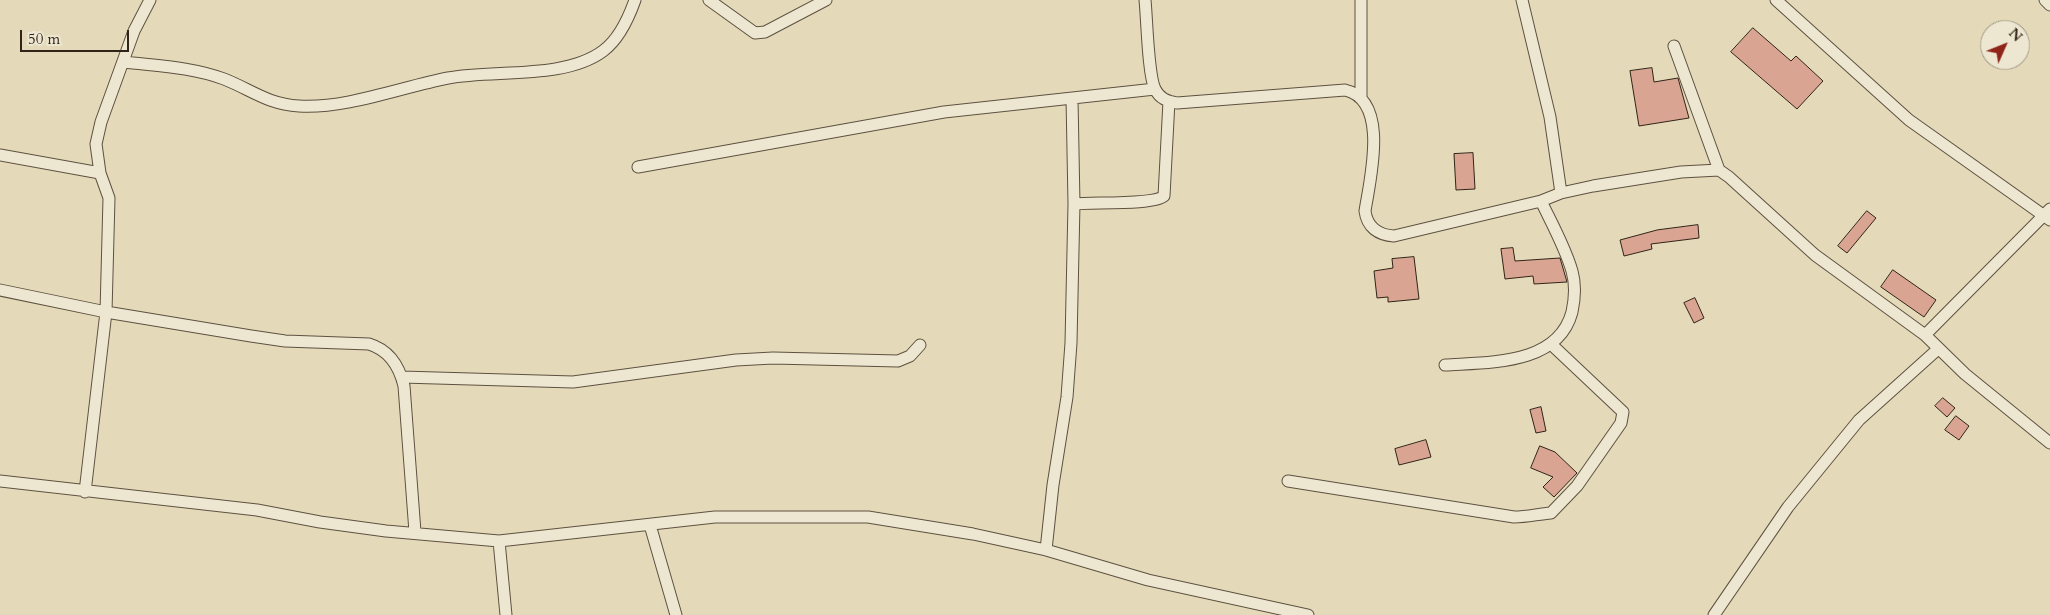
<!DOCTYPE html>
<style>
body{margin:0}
#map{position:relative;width:2050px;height:615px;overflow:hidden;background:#e4dab9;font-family:Cardo,serif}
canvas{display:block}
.north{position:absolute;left:1980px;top:20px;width:50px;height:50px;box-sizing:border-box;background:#ede7d2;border:1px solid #a29987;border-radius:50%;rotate:46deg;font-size:14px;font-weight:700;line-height:20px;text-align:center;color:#312317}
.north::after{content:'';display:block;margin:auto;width:18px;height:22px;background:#8f2418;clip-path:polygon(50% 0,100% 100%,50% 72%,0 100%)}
.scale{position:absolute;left:20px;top:30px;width:109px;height:22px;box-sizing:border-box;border:2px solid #312317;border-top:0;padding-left:6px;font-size:15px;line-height:18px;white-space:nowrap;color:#312317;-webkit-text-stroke:4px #ede7d2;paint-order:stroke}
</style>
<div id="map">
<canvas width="2050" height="615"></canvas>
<div class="north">N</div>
<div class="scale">50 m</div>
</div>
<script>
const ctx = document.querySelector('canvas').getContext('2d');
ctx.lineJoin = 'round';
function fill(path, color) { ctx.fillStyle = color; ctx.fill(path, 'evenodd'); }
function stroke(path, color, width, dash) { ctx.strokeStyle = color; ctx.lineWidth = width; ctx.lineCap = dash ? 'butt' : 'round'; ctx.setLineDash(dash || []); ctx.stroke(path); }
const building = new Path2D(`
 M1753 28 1791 61 1796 56 1823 81 1797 109 1731 52Z
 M1652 68 1654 82 1678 78 1689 118 1639 126 1630 71Z
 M1473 153 1475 189 1456 190 1454 154Z
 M1867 211 1876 218 1847 253 1838 246Z
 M1698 225 1699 238 1651 244 1652 249 1624 256 1620 240 1657 230Z
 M1513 248 1515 261 1560 258 1567 282 1534 284 1533 276 1505 279 1501 249Z
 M1414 257 1419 299 1388 302V297L1377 298 1374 271 1393 268 1392 259Z
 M1893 270 1936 300 1924 317 1881 287Z
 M1695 298 1704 318 1694 323 1684 303Z
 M1943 398 1955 408 1947 417 1935 406Z
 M1541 407 1546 431 1536 433 1530 410Z
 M1956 416 1969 426 1959 440 1945 430Z
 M1426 440 1431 457 1399 465 1395 449Z
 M1540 446 1555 452 1577 473 1554 497 1543 487 1553 477 1531 468Z`);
const minor = new Path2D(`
 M709 0 755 33 765 32 826 0
 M1145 0C1147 19 1148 75 1155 89 1160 99 1167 101 1177 103L1345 90C1390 100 1370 179 1365 211 1367 227 1378 235 1394 236L1541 201 1561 193 1593 186 1681 172 1719 170 1729 177 1815 255 1925 335 1965 374 2050 443
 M1361 0V98
 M1522 0 1550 117 1561 193
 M1776 0 1909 120 2050 220
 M2045 0 2050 5
 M1674 46 1719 170
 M124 62C158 66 192 67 224 79 252 90 267 104 299 106 345 109 402 87 448 78 493 69 564 80 603 51 618 40 629 17 635 0
 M1072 98 1074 204
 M0 155 100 173
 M638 167 944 112 1155 89
 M0 290 106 312 251 336 285 341 369 344C389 350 399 365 404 386L415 532
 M1925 335 2050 209
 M1445 365C1490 362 1558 365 1572 312 1575 298 1576 285 1572 271 1565 247 1552 224 1541 201
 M402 377 573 382 736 360 773 358 898 361 910 356 920 345
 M0 481 257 510 320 522 386 531 499 541 715 517H868L973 534 1046 550 1148 580 1308 615
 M1288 481 1514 517C1527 517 1538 514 1551 513L1577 486 1621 423 1623 412 1552 345
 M85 492 106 312 109 198 100 173 96 144 101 122 134 31 150 0
 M650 525 676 615
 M499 541 506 615
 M1046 550 1053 485 1067 397 1071 343 1074 204C1093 202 1154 205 1164 196L1169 101
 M1714 615 1788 507 1859 420 1938 349`);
fill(building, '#d9a492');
stroke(building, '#312317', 1);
stroke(minor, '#5e5140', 13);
stroke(minor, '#ede7d2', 11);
</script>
